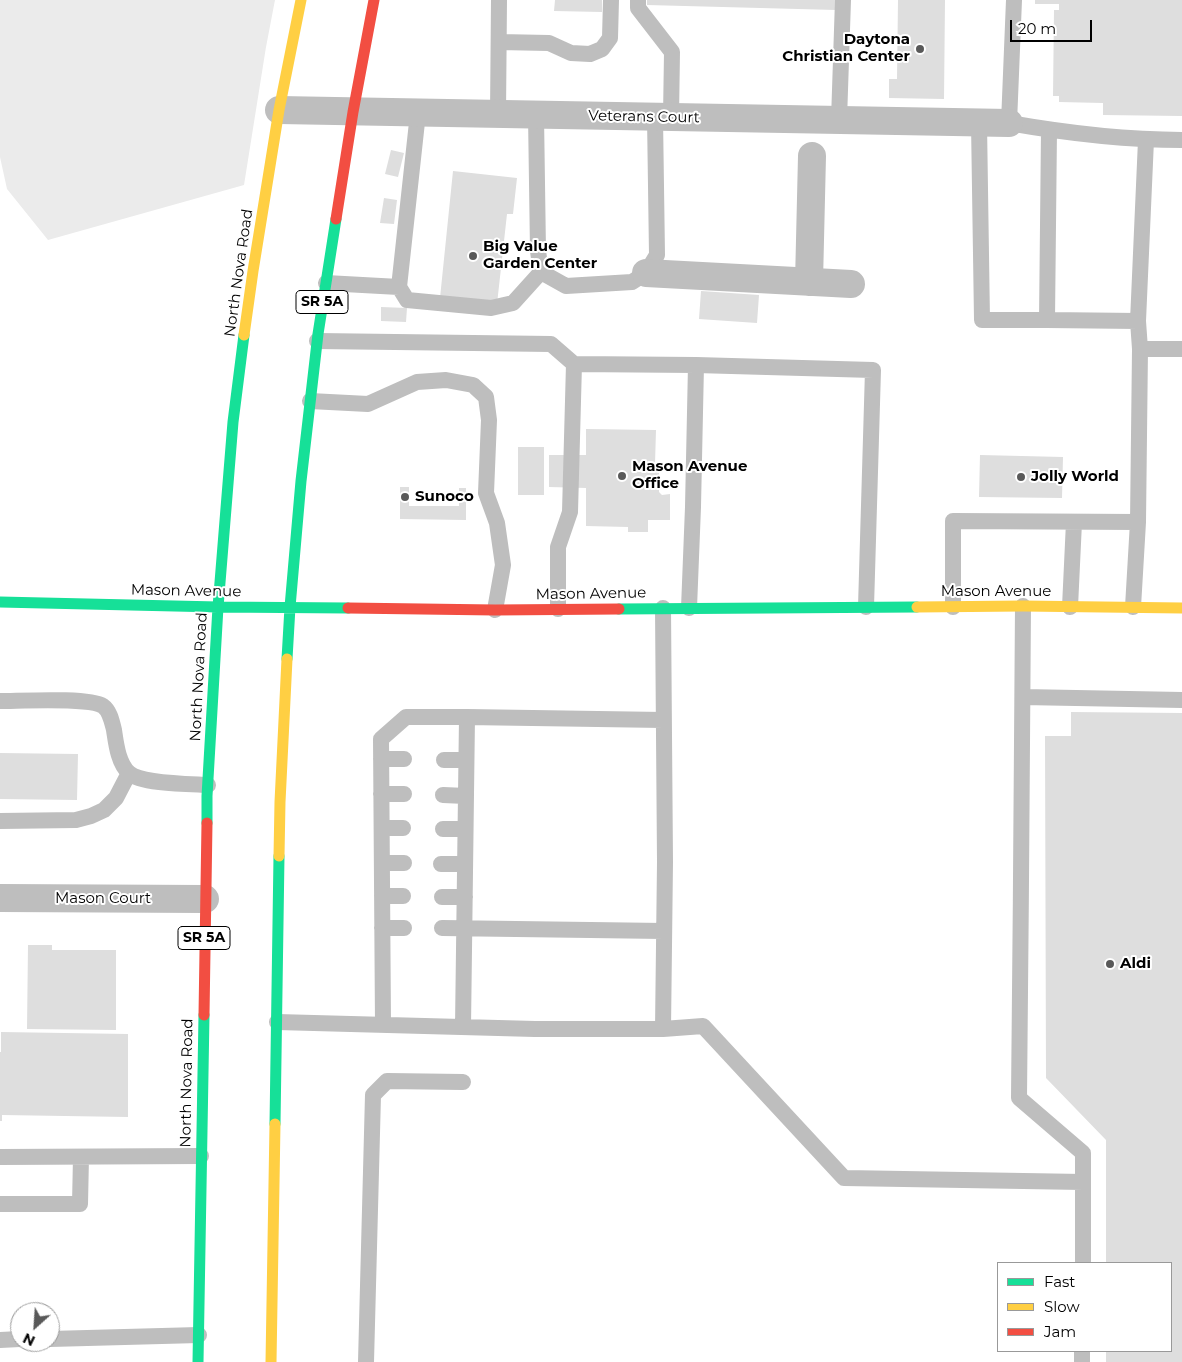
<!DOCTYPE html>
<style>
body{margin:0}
#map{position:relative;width:1182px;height:1362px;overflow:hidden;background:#fff;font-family:Montserrat,sans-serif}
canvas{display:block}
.legend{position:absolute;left:997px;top:1262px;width:175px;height:90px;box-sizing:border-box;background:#fff;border:1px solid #999;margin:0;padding:6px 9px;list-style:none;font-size:15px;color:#000}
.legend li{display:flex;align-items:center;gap:10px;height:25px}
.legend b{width:25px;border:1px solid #999}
.north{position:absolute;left:10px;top:1302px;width:50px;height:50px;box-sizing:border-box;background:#fff;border:1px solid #999;border-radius:50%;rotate:206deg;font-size:14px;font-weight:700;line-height:20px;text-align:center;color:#000}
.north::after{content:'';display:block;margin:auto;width:18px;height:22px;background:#595959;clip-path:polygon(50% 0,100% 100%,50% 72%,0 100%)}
.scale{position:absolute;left:1010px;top:20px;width:82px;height:22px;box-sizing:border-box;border:2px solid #000;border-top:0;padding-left:6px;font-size:15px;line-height:18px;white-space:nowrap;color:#000;-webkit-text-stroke:4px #fff;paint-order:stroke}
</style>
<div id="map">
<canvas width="1182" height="1362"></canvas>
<ul class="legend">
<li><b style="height:6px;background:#16e098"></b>Fast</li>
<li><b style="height:6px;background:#ffcf43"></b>Slow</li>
<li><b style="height:6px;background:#f24e42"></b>Jam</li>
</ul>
<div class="north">N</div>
<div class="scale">20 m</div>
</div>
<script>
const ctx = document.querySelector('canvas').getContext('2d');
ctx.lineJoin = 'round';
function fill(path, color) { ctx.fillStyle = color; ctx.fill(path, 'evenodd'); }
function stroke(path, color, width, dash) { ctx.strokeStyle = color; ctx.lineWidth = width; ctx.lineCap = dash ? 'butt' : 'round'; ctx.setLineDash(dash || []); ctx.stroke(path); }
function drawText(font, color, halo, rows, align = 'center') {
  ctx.font = font + ' Montserrat,sans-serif'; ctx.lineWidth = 4; ctx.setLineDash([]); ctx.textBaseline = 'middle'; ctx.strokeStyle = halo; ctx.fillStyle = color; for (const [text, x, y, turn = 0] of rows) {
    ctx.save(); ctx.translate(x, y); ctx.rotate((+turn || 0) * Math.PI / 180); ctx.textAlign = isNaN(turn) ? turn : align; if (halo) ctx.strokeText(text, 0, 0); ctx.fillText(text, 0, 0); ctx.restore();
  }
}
const green = new Path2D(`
 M0 0H275L266 47 244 185 48 240 7 189 0 157Z`);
const building = new Path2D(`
 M555 0H602V12L554 11Z
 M647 0H836V10L647 5Z
 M898 0H945L944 99 889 98V79H897Z
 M1035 0H1182V116L1103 115V103L1059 102V96H1053L1054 10H1059V4H1035Z
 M391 150 404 153 398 177 385 174Z
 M453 171 517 178 513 214H507L497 304 440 298Z
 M384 198 397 200 394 224 380 223Z
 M701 291 759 295 757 323 699 319Z
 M381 307 407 308 406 322 381 321Z
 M586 429 656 430 655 464H659V492L662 495 670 494V520H648V532H628V527L586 526V488L549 487V455H586Z
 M518 447H544V495H518Z
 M980 455 1063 457 1062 498 979 497Z
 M400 487H409V506H459V488H466V520L400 519Z
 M1071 712 1182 713V1362H1106V1351H1171V1263H1106V1140L1046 1078 1045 736H1071Z
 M0 753 78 754 77 800 0 799Z
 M28 945H52V950H116V1030L27 1029Z
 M1 1032 128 1034V1117L2 1115V1121H0V1052H1Z`);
const lane = new Path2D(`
 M638 0V8L672 52 671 117
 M1014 0 1009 123C1066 133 1124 140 1182 140
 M499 42 549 43 571 53 590 54 602 49 610 38 611 0
 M418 113 399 287 407 300 491 308 513 303 541 272
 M498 114 499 0
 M536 115 538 251 541 272 566 286 632 282 646 273 657 255 655 117
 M839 120 843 0
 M979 123 982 320H1047
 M1049 130 1047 320 1138 321
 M326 283 399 287
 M317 341 551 344 574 364 696 365
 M1140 349H1182
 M310 401 368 404 417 382 446 380 473 385 486 397 489 420 486 493 497 523 503 565 495 610
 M1023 606C1023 770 1020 934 1019 1098L1083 1153V1263
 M953 607V521L1138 522
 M1070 607 1074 522
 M1133 607 1138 522 1140 349 1138 321 1146 140
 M663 608 665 862 663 1029 703 1026 844 1178 1083 1182
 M689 608 693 507 696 365 873 370 866 607
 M558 609V547L570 512 574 364
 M1023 697 1182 700
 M0 701C20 701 89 697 103 706 110 711 112 722 114 730 116 743 118 763 129 773 141 784 190 784 208 785
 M381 759H404
 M444 760H466
 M381 794H404
 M443 795 466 796
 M0 821 76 820 91 816 104 810 116 798 129 773
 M382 828H403
 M443 829H465
 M382 863H404
 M441 864H465
 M382 896H403
 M442 897H465
 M382 928H404
 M442 928 664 931
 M277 1022 535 1029H663
 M383 1025 381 739 406 717H467
 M463 1027 467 717 663 720
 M0 1157 201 1156
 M0 1204H80L81 1157
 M50 1339 199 1335
 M0 1340 20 1339
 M366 1362 373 1095 387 1081 463 1082
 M1082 1362V1351`);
const street = new Path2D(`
 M279 110 1009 123
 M646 273 851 284
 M809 282 812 156
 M0 898 205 899`);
const fast = new Path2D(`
 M0 602 218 607 348 608
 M619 609 917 607
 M287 659 290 607 301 481 318 334 336 219
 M207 823V796L218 607 233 422 244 335
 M275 1124 279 856
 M198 1362 204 1015`);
const slow = new Path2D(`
 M244 335 253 271 279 110 301 0
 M917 607 1023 606 1182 608
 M279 856 280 802 287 659
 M271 1362 275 1124`);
const jam = new Path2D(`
 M336 219 353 112 374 0
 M348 608 495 610 619 609
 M204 1015 207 823`);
const markers = [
 [920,49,5,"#595959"],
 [473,256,5,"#595959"],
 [622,476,5,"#595959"],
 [1021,477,5,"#595959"],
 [405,497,5,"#595959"],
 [1110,964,5,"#595959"]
];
const shields = [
 [322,302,52],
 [204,938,52]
];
const shieldNames = [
 ["SR 5A",322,302],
 ["SR 5A",204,938]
];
const poiNames = [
 ["Daytona",910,40,"right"],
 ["Christian Center",910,57,"right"],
 ["Big Value",483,247],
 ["Garden Center",483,264],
 ["Mason Avenue",632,467],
 ["Office",632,484],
 ["Jolly World",1031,477],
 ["Sunoco",415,497],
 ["Aldi",1120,964]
];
const streetNames = [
 ["Veterans Court",644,117,1],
 ["North Nova Road",239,273,-82],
 ["Mason Avenue",186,591,1],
 ["Mason Avenue",996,592],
 ["Mason Avenue",591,594,-1],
 ["North Nova Road",199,677,-87],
 ["Mason Court",103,899],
 ["North Nova Road",187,1083,-89]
];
fill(green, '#ebebeb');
fill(building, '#dedede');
stroke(lane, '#bebebe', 16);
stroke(street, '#bebebe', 28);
stroke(fast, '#16e098', 11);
stroke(slow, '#ffcf43', 11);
stroke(jam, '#f24e42', 11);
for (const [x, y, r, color] of markers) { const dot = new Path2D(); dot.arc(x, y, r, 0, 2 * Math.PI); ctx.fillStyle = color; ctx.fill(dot); stroke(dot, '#fff', 2); }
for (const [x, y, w] of shields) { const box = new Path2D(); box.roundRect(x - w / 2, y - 11.5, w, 23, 4); ctx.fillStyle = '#fff'; ctx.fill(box); stroke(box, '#000', 1); }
drawText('bold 14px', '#000', null, shieldNames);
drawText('bold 15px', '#000', '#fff', poiNames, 'left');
drawText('15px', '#000', '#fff', streetNames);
</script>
